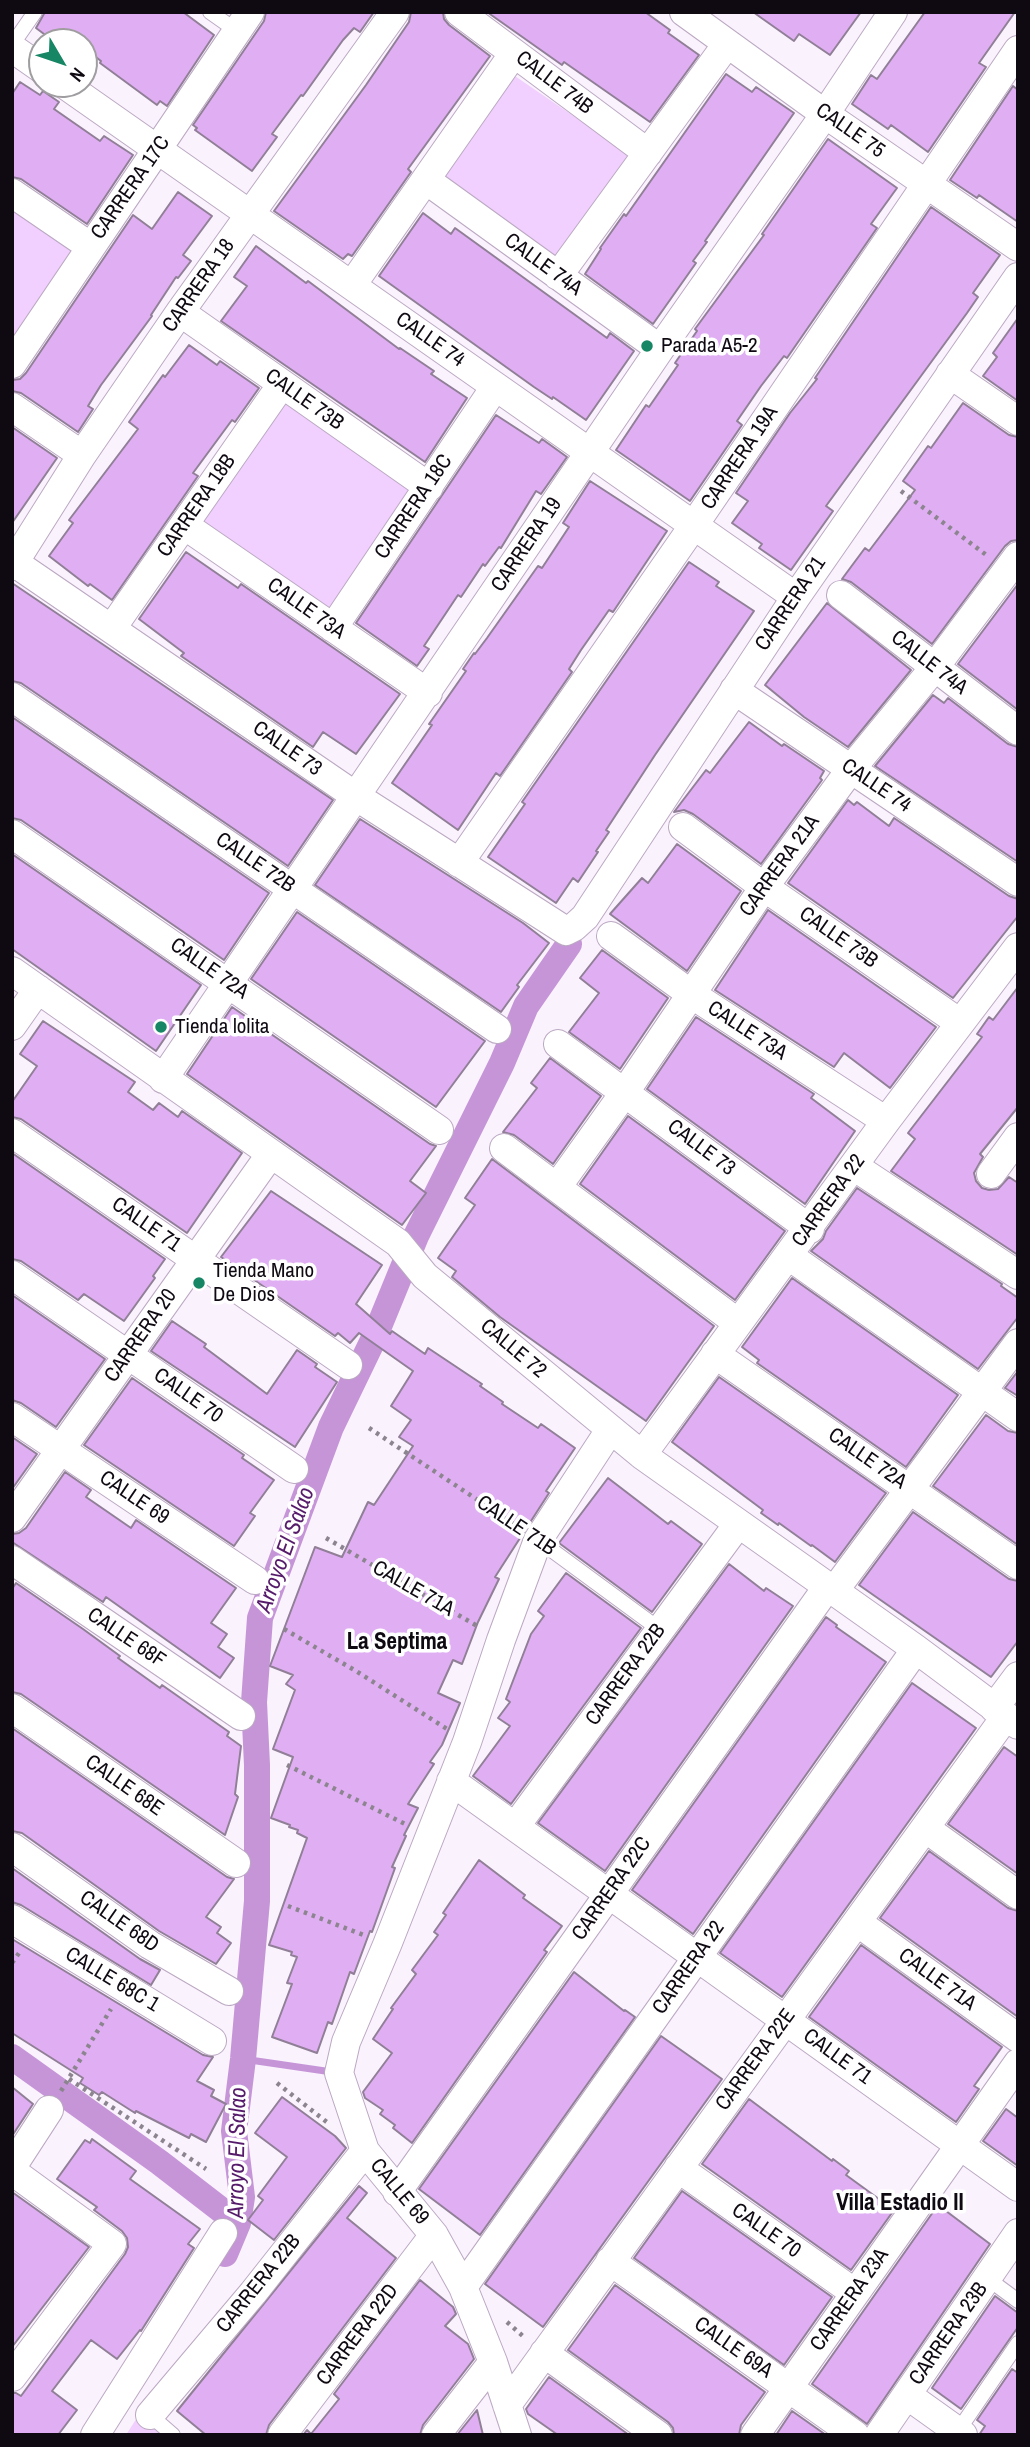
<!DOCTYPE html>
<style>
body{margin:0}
#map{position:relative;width:1030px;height:2447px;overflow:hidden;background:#faf2fd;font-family:"Archivo Narrow",sans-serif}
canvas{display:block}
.frame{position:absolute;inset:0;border:14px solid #0f0912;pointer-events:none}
.north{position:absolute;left:28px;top:28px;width:70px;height:70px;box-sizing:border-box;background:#fff;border:2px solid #9f9da0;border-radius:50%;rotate:129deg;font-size:19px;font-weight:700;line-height:28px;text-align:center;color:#0f0912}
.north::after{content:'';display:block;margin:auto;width:24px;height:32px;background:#178664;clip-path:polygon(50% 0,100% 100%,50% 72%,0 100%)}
</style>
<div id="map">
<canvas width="1030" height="2447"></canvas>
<div class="frame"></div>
<div class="north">N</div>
</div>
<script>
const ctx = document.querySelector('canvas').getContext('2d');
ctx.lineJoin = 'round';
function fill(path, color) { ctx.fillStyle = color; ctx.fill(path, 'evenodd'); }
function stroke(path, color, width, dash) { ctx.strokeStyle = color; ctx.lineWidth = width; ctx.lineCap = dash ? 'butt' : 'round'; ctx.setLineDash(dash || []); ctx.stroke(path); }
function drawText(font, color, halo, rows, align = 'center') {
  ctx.font = font + ' "Archivo Narrow",sans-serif'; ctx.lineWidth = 7; ctx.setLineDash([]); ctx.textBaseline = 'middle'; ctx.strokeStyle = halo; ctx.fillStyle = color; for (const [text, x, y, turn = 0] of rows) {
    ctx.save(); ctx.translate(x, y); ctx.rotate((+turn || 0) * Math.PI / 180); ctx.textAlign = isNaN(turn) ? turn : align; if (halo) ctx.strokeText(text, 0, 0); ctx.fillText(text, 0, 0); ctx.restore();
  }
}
const green = new Path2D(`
 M509 72 635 158 563 263 437 177Z
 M12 204 80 250 12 349Z
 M286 393 421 486 331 618 196 526Z
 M140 2413 165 2435H126Z`);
const stream = new Path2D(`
 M243 2059 332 2072`);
const canal = new Path2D(`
 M12 2057 159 2162 238 2223
 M225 2254 238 2223 242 2197 234 2131 243 2059 257 1901V1765L254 1702 260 1618 331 1427 375 1336 416 1236 502 1063 526 1006 569 944`);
const building = new Path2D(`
 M45 12H183L214 35 167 106 160 101 157 105 100 63 101 61 84 48V42H73L59 31 52 40 36 28Z
 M266 12H374L360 32 354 28 343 40 303 96 301 95 272 134 277 137 252 171 195 130 197 128 193 125 264 21Z
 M411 12H443L444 19 449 25 490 56 408 169 411 172 352 256 348 254 343 259 274 211 366 85 409 22Z
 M487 12H645L670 30 668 33 699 55 650 122 564 62 562 65Z
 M753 12H861L830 55 799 34 794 41Z
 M925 12H1015L979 63 986 67 928 152 891 125 888 129 852 104 871 75 877 79Z
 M726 74 752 92 756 87 794 113 705 241 707 242 693 261 696 263 653 324 585 274 601 249 600 248 624 214 626 216Z
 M20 82 40 95 43 91 59 102 54 109 100 141 104 136 133 155 87 224 21 179 12 177V94Z
 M1013 86 1018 90V222L979 195 977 198 950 180Z
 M828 139 897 188 871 224 877 228 787 358 784 356 761 386 737 421 742 425 690 501 616 450 646 405 649 407 678 365 675 363 697 331 695 329 764 235 762 234Z
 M178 192 212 216 183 255 191 261 178 278 176 277 151 315 152 316 101 385 88 406 93 409 78 432 21 393 12 391V380L20 379 26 373 133 215 152 229Z
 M931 207 1000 255 973 293 978 297 967 313 826 506 833 511 791 570 759 548 762 544 732 523 748 501 736 493 790 413 817 379 815 378Z
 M423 213 451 234 455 228 607 338 610 333 634 351 586 420 553 397 552 399 534 387 379 276Z
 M256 246 306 283 308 281 399 349 400 348 434 371 431 374 467 398 425 462 221 321 247 286 234 277Z
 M1018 318V401L983 376 997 357 993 353Z
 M189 345 217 365 220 361 259 388 235 422 232 420 193 473 198 476 112 600 90 584 88 586 49 556 73 523 69 520 138 429 129 422 163 375 165 377Z
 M963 403 1009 435 1018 437V540L1011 541 1005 546 932 644 851 582 842 579 865 548 869 551 915 490 903 481 928 446 931 448Z
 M496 415 539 443 542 439 567 457 541 494 536 491 501 548 499 547 485 566 483 564 461 597 458 595 424 646 429 649 417 666 356 623Z
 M12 427 57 458 12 523Z
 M590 481 667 531 613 612 609 610 581 650 569 669 572 672 500 776 496 773 458 830 392 783 432 725 429 724 466 671 463 669 474 653 475 654 487 638 538 566 542 568 569 527 563 523Z
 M186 552 238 588 241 584 400 694 356 754 323 732 313 747 181 656 184 653 139 619Z
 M689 562 719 582 716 586 754 611 655 755 606 830 609 832 596 851 598 852 578 882 573 878 556 903 488 857 525 804 522 802Z
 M12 583 333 800 288 866 21 683 12 681Z
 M1018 584V710L958 664Z
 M827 603 911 670 848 747 804 717 765 685Z
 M933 695 944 703 948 698 1008 744 1018 747V862L875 766Z
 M12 717 269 893 224 960 21 820 12 818Z
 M749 722 782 746 784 744 824 771 820 778 822 780 761 864 693 814 684 810 674 812 706 770 710 773Z
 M848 800 854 805 857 802 889 826 894 818 1009 896 1018 899V916L953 998 788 883Z
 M360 819 523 923 549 943 517 985 519 987 501 1012 315 885Z
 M677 844 741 891 687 971 610 914 642 878 648 883Z
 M12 854 201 985 156 1051 12 949Z
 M768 910 936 1027 890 1088 844 1053 834 1067 715 990Z
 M297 912 485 1041 436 1107 251 979Z
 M602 950 668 998 620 1069 569 1032 599 993 580 978Z
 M1018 987V1107L980 1154 983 1157 974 1173 976 1181 982 1188 989 1190 998 1189 1009 1177 1018 1183V1255L891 1171 915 1139 908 1133 982 1037 977 1034 989 1017 993 1020Z
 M232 1007 430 1144 436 1146 410 1181 426 1193 402 1225 187 1074Z
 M696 1017 814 1094 811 1098 855 1131 805 1204 647 1089Z
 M43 1021 135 1082 128 1092 153 1110 159 1103 178 1117 182 1111 242 1153 187 1233 21 1119 12 1117V1102L37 1066 20 1054Z
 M550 1058 601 1096 553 1164 514 1135 503 1132 537 1088 531 1083Z
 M628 1116 785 1231 735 1300 580 1184Z
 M12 1153 165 1259 153 1276 155 1278 124 1321 84 1294 78 1300 21 1261 12 1259Z
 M492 1159 714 1326 646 1421 500 1317 452 1277 456 1271 438 1258 475 1205 465 1198Z
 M857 1188 1002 1284 1001 1286 1018 1298V1317L978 1369 811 1251 823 1239 826 1231Z
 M271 1191 382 1265 356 1304 390 1334 392 1331 425 1354 428 1348 482 1384 480 1386 503 1402 502 1404 538 1428 541 1424 575 1448 546 1491 549 1493 495 1577 499 1579 478 1622 462 1664 453 1660 438 1693 460 1703 442 1745 430 1762 434 1764 408 1804 418 1808 404 1835 406 1836 392 1867 395 1868 372 1932 370 1931 354 1974 350 1972 332 2024 328 2022 317 2053 272 2037 292 1984 287 1983 297 1957 291 1955 292 1952 269 1945 307 1838 297 1833 298 1830 289 1827 290 1825 271 1818 293 1757 273 1749 295 1690 286 1684 293 1675 270 1666 315 1547 342 1557 368 1502 374 1505 413 1446 399 1437 411 1420 391 1406 413 1371 359 1333 350 1343 338 1333 335 1336 221 1257Z
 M792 1278 958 1395 906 1467 757 1363 759 1360 742 1347Z
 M12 1295 105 1359 56 1427 21 1403 12 1400Z
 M172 1321 206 1344 204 1347 267 1394 297 1350 317 1364 315 1367 337 1382 295 1447 151 1351Z
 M1018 1371V1396L1005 1388Z
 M719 1377 886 1493 835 1562 812 1545 811 1546 779 1523 778 1525 761 1513 763 1510 672 1442Z
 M132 1378 244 1455 242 1458 274 1480 250 1513 255 1516 234 1546 84 1445Z
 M986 1415 1008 1431 1018 1433V1545L933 1486Z
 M12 1437 37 1454 12 1489Z
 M65 1472 91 1490 86 1497 131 1528 136 1520 236 1588 211 1623 227 1634 218 1647 234 1658 220 1678 106 1597 103 1602 12 1542V1534L19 1533 26 1528Z
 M608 1478 668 1524 671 1521 702 1544 652 1612 559 1543Z
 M913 1512 1009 1579 1018 1581V1641L991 1677 859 1585Z
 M729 1564 764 1591 766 1588 793 1606 605 1871 538 1823Z
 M566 1573 641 1628 511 1804 473 1776 510 1726 498 1718 510 1702 506 1699 531 1634 544 1616 538 1611Z
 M16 1583 83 1629 120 1656 118 1658 160 1688 162 1685 229 1732 227 1736 241 1746 235 1794 238 1797 225 1835 21 1694 12 1692V1589Z
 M826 1617 837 1625 836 1627 886 1662 693 1934 632 1890Z
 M912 1683 976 1728 782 1997 720 1953Z
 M12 1728 227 1877 234 1879 206 1917 221 1927 217 1933 231 1943 216 1964 159 1931 22 1833 12 1831Z
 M1004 1747 1018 1757V1874L948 1824Z
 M929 1851 1008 1908 1018 1911V2017L880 1918Z
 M479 1860 525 1895 523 1898 562 1926 544 1950 547 1952 412 2143 393 2128 395 2125 380 2114 383 2110 365 2098 363 2092 392 2053 373 2039 393 2009 391 2008 416 1974 412 1970 438 1935 434 1932 446 1915 443 1913Z
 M12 1868 140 1959 160 1970 151 1985 21 1905 12 1902Z
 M12 1939 203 2055 213 2057 197 2081 214 2090 211 2096 226 2104 206 2142 191 2134 189 2138 136 2111 135 2113 102 2092 99 2095 80 2083 83 2078 12 2033Z
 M861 1945 1002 2047 974 2086 979 2089 956 2122 809 2017Z
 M574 1972 624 2011 625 2010 635 2017 480 2235 419 2189Z
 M661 2036 722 2079 543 2327 485 2284Z
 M12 2087 33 2104 12 2136Z
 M282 2097 335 2136 346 2148 274 2240 248 2220 263 2200 258 2196 287 2157 255 2133Z
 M749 2099 832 2161 833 2159 849 2171 846 2175 894 2210 851 2270 702 2164Z
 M1006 2109 1018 2118V2166L983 2141Z
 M92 2139 136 2171 130 2179 200 2229 188 2244 194 2248 141 2331 140 2330 117 2359 91 2340 52 2391 77 2410 58 2435H12V2393H16L21 2396 125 2254 128 2247 127 2238 122 2231 94 2210 97 2207 57 2179 85 2140 90 2143Z
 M359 2186 367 2193 347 2218 396 2258 269 2425 266 2435H206L177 2411Z
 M682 2191 832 2297 784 2365 634 2258Z
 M12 2192 89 2247 12 2347Z
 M938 2205 990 2244 867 2424 812 2384Z
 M420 2280 453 2307 456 2314 445 2326 468 2344 474 2359 423 2425 420 2435H303L307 2430 311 2434 339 2399 334 2394Z
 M615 2285 765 2392 741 2425 739 2435H674L673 2428 668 2422 568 2350Z
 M995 2296 1018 2313V2327L961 2409 932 2388Z
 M1012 2369 1018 2373V2435H979L985 2426 977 2420Z
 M549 2377 629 2435H558L528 2414 526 2409Z
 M477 2410 483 2435H457Z
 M792 2411 826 2435H776Z`);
const path = new Path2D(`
 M901 491 989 557
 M369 1428 517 1526
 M326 1538 479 1627
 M284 1629 356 1671 447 1729
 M287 1765 409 1826
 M288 1906 366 1936
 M12 1963 19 1953
 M69 2079 206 2169
 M277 2083 328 2123
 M61 2091 111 2009
 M507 2322 524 2337`);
const service = new Path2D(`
 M210 12 237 31
 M12 45 35 12
 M538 1540 659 1629
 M987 2278 1018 2301
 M150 2415 173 2435
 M958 2431 1018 2343`);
const minor = new Path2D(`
 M459 12 648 153
 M684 12 825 114 1018 247
 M12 48 42 69
 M64 84 796 597
 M426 180 660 349
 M12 193 91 247
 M558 276 727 44
 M352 285 514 53
 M180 312 429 487
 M12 364 250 12
 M950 374 1018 421
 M12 407 82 455
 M184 525 428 693
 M12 561 357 797 566 931 574 927 585 917 796 597 1018 277
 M12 566 82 455 180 312 395 12
 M841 595 1018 731
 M112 628 282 384
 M333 628 495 387
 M734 690 1018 882
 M12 697 497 1029
 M683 827 764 887 960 1023
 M12 834 439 1130
 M459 863 694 525 1018 50
 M611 936 691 994 886 1121
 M12 971 398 1243 425 1276 642 1455 916 1649 1018 1725
 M12 1026 38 989
 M558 1044 810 1229
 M163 1079 660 349 825 114 893 12
 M12 1133 348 1365
 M504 1148 738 1323
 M855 1167 1018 1275
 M991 1174 1018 1137
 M557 1187 625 1092 764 887 851 769 934 668 1018 556
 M789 1256 1018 1417
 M12 1275 294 1469
 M715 1354 1018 1565
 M12 1417 255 1580
 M642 1455 886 1121 1018 947
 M12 1518 270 1155
 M12 1560 241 1716
 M834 1591 1018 1343
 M12 1708 236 1863
 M994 1708 1018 1676
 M451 1781 1018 2187
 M515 1827 738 1524
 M925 1828 1018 1895
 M12 1847 150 1945 229 1991
 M12 1919 212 2041
 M857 1922 1018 2038
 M12 2167 49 2110
 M678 2168 855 2293
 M12 2171 112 2244 12 2377
 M397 2192 828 1586
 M610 2261 855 2435
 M463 2287 916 1649
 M544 2353 658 2435
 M907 2395 963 2435
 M507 2405 1006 1716
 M150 2415 253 2293 365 2151
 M95 2435 223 2233
 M282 2435 434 2235
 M436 2435 493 2362
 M517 2435 493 2362 463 2287 434 2235 365 2151 339 2073 346 2042 387 1945 467 1742 501 1640 538 1540 610 1430
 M755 2435 1018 2063
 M879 2435 1018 2233`);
const markers = [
 [647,346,7,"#178664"],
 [161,1027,7,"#178664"],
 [199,1283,7,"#178664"]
];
const streetNames = [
 ["CALLE 74B",554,83,37],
 ["CALLE 75",850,131,35],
 ["CARRERA 17C",131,188,-55],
 ["CALLE 74A",543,265,36],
 ["CARRERA 18",199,286,-55],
 ["CALLE 74",430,340,35],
 ["CALLE 73B",304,400,35],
 ["CARRERA 19A",740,458,-56],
 ["CARRERA 18B",197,506,-55],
 ["CARRERA 18C",414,507,-56],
 ["CARRERA 19",527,545,-56],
 ["CARRERA 21",791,604,-56],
 ["CALLE 73A",306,609,35],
 ["CALLE 74A",929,663,38],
 ["CALLE 73",287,749,35],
 ["CALLE 74",876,786,34],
 ["CALLE 72B",255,863,34],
 ["CARRERA 21A",780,866,-54],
 ["CALLE 73B",838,938,35],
 ["CALLE 72A",209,969,35],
 ["CALLE 73A",747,1031,33],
 ["CALLE 73",701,1148,37],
 ["CARRERA 22",829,1201,-54],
 ["CALLE 71",146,1225,35],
 ["CARRERA 20",141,1336,-55],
 ["CALLE 72",513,1349,40],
 ["CALLE 70",188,1396,35],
 ["CALLE 72A",867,1459,35],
 ["CALLE 69",134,1498,34],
 ["CALLE 71B",516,1526,34],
 ["CALLE 71A",413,1589,30],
 ["CALLE 68F",126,1638,34],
 ["CARRERA 22B",626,1675,-54],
 ["CALLE 68E",124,1786,35],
 ["CARRERA 22C",612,1889,-55],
 ["CALLE 68D",119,1922,35],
 ["CARRERA 22",689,1968,-55],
 ["CALLE 68C 1",112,1980,31],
 ["CALLE 71A",937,1980,36],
 ["CALLE 71",837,2057,36],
 ["CARRERA 22E",756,2060,-54],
 ["CALLE 69",399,2192,50],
 ["CALLE 70",766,2231,35],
 ["CARRERA 22B",259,2284,-51],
 ["CARRERA 23A",850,2300,-55],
 ["CARRERA 23B",949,2334,-55],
 ["CARRERA 22D",358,2335,-53],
 ["CALLE 69A",733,2348,35]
];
const poiNames = [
 ["Parada A5-2",661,346],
 ["Tienda lolita",175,1027],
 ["Tienda Mano",213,1271],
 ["De Dios",213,1295]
];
const waterNames = [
 ["Arroyo El Salao",286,1550,-70],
 ["Arroyo El Salao",238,2153,-89]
];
const neighbourhoodNames = [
 ["La Septima",397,1643],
 ["Villa Estadio II",900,2204]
];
fill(green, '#f1cffe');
stroke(stream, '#c595d8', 7);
stroke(canal, '#c595d8', 26);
fill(building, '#e0aff3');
stroke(building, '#907f97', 2);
stroke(service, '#bba9c2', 16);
stroke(minor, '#bba9c2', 30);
stroke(path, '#8c858f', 4.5, [3.5, 5]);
stroke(service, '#fff', 14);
stroke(minor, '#fff', 28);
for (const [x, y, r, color] of markers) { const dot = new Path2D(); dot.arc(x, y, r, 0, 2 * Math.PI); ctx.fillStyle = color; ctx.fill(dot); stroke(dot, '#fff', 2.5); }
drawText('21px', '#0f0912', '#fff', streetNames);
drawText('21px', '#0f0912', '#fff', poiNames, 'left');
drawText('italic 23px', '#561b6a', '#fff', waterNames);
drawText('bold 23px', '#0f0912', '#fff', neighbourhoodNames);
</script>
